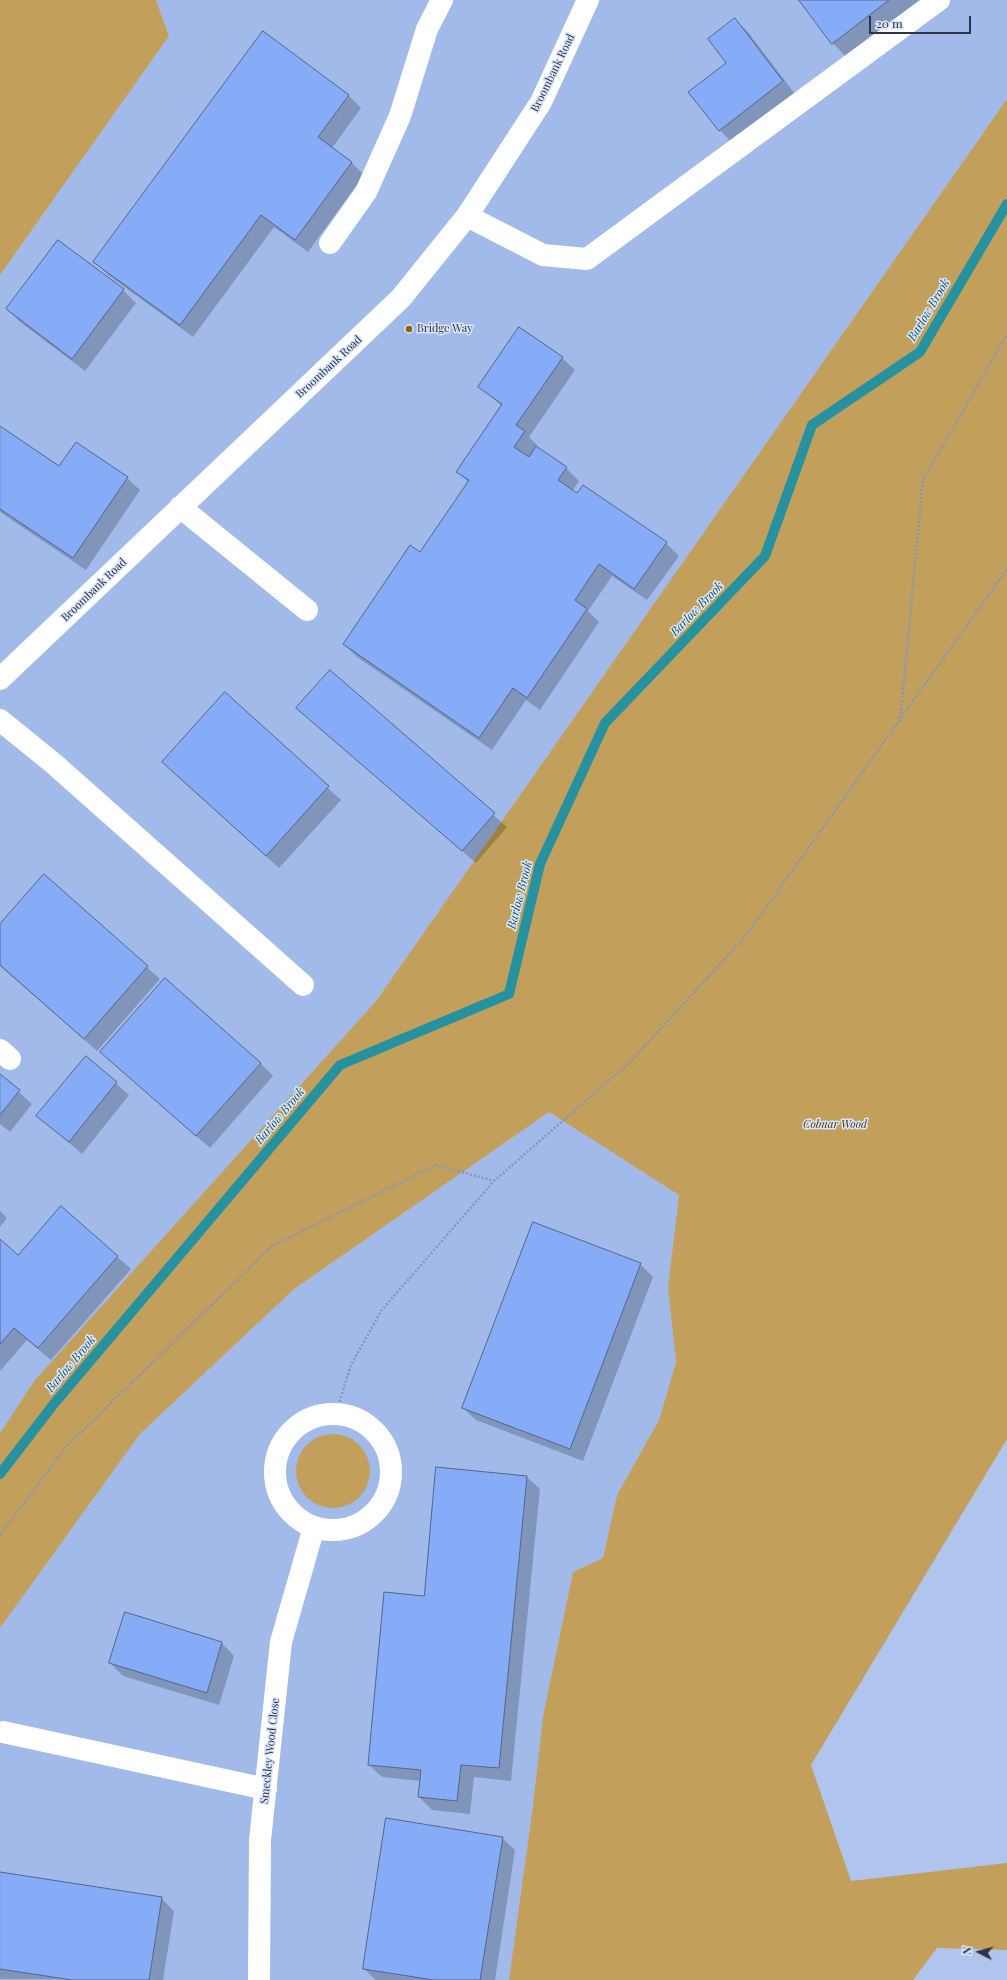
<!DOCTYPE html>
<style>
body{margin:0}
#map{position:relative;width:1007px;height:1980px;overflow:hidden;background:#b0c5ee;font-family:"Playfair Display",serif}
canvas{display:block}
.north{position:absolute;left:959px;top:1932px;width:40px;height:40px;-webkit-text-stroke:3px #dae5fa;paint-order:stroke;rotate:276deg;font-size:11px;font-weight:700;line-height:16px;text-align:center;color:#2c3445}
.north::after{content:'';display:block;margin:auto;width:14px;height:18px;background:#2c3445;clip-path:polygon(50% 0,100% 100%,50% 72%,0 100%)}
.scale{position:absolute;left:869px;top:16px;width:102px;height:18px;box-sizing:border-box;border:2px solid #2c3445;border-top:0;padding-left:5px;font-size:12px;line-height:14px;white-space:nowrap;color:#2c3445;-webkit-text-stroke:3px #dae5fa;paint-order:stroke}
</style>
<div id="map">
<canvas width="1007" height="1980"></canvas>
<div class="north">N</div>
<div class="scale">20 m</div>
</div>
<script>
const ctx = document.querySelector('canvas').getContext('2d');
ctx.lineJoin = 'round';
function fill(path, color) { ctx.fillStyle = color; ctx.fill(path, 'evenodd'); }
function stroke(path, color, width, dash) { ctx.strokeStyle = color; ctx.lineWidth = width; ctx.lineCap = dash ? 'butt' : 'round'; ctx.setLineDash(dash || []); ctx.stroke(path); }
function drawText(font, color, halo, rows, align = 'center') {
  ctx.font = font + ' "Playfair Display",serif'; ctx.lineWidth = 3; ctx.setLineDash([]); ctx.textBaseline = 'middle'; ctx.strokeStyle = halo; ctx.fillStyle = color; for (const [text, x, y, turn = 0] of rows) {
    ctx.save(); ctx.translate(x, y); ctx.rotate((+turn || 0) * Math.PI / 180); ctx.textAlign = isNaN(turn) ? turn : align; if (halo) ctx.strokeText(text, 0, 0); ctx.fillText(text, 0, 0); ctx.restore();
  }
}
const built = new Path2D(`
 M156 0H1007V99L376 1001 35 1380 0 1433V275L169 36Z
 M549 1112 679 1195 668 1287 676 1362 659 1420 617 1495 603 1558 573 1572 543 1716 533 1805 509 1980H0V1628L140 1434 294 1289Z`);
const green = new Path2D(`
 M0 0H156L169 36 0 275Z
 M1007 99V1439L811 1765 851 1881 1007 1863V1950L937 1948 913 1980H509L533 1805 543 1716 573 1572 603 1558 617 1495 659 1420 676 1362 668 1287 679 1195 549 1112 294 1289 140 1434 0 1628V1433L35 1380 376 1001Z
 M296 1471a37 37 0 1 1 74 0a37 37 0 1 1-74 0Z`);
const shadow = new Path2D(`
 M800 0H919L845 56 833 43Z
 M735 20 748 32 795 94 732 143 720 130 727 63Z
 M348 95 361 108 332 148 351 162 364 175 308 252 274 227 193 337 108 275 95 262Z
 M58 241 123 290 136 303 85 371 20 322 7 309Z
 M562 358 575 370 529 437 537 445 535 447 566 468 579 481 572 491 666 543 679 556 647 600 612 576 588 611 599 622 540 710 526 700 492 750 357 657 344 644 421 553 469 483 458 472 502 406 479 387Z
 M0 427 60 467 127 478 140 490 86 570 0 512Z
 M330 671 507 827 476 863 298 708Z
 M225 694 341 800 279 868 176 775Z
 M44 875 160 979 97 1051 0 966V926Z
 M86 1057 129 1095 82 1154 38 1116Z
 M260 1063 273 1076 210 1148 114 1064Z
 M0 1075 32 1104 10 1132 0 1124Z
 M61 1207 131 1269 51 1360 27 1340 0 1371V1240L18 1256Z
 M0 1211 7 1218 0 1227Z
 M640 1264 653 1277 583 1461 476 1420 463 1408Z
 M527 1477 540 1489 511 1781 474 1777 470 1814 432 1810 419 1797 421 1781 382 1777 369 1765 425 1597Z
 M125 1614 222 1643 234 1656 219 1705 123 1676 110 1663Z
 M502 1838 515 1850 495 1980H376L364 1969Z
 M0 1873 161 1898 174 1911 163 1980 0 1979Z`);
const stream = new Path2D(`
 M0 1474 53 1405 340 1065 509 994 540 864 605 723 765 556 812 425 920 352 1007 204`);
const building = new Path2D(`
 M799 0H889L832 44Z
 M735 18 783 81 719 131 688 92 726 63 708 39Z
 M263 31 349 95 318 137 352 162 295 240 261 215 180 325 93 262Z
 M58 240 124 289 72 359 6 309Z
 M519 327 563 357 516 425 525 431 514 447 529 457 536 446 567 467 558 480 577 493 583 485 667 542 634 589 599 564 575 600 587 609 527 698 513 688 479 738 343 644 410 545 420 552 469 480 456 472 502 404 478 387Z
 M0 426 59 466 76 442 128 477 73 558 0 509Z
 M330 670 495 813 462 851 296 708Z
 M225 692 329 786 266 856 162 762Z
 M44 874 148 966 84 1039 0 965V924Z
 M165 978 261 1063 196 1136 100 1052Z
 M86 1056 117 1082 69 1142 36 1116Z
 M0 1074 20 1090 0 1115Z
 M61 1206 118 1256 38 1348 14 1328 0 1344V1239L18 1255Z
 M533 1222 641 1263 570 1449 462 1408Z
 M436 1467 527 1476 499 1768 461 1765 457 1801 418 1797 421 1770 368 1765 384 1592 424 1596Z
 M125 1612 222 1642 207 1693 109 1663Z
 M386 1818 503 1837 480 1980H434L363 1969Z
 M0 1872 162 1897 149 1980H72L0 1969Z`);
const path = new Path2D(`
 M900 722 923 480 1007 334
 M336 1413 351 1365 381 1311 494 1181 629 1063 745 937 1007 569
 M0 1535 68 1445 272 1246 436 1165 494 1181`);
const minor = new Path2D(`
 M467 216 543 255 587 259 939 0
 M330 243 366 192 400 116 427 29 442 0
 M180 507 307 610
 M0 679 401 298 467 216 541 102 588 0
 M0 720 53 763 303 985
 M0 1050 10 1059
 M275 1472a58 58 0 1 1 116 0a58 58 0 1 1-116 0Z
 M3 1732 266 1789
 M259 1980 260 1840 281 1642 314 1527`);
const markers = [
 [409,329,4,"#896502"]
];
const streetNames = [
 ["Broombank Road",553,73,-64],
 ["Broombank Road",329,367,-43],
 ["Broombank Road",94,590,-44],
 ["Smeckley Wood Close",270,1751,-84]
];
const poiNames = [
 ["Bridge Way",417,329]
];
const parkNames = [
 ["Cobnar Wood",835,1125]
];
const waterNames = [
 ["Barlow Brook",929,310,-59],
 ["Barlow Brook",697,609,-46],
 ["Barlow Brook",520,895,-76],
 ["Barlow Brook",280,1116,-50],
 ["Barlow Brook",71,1364,-50]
];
fill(built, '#a2bae9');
fill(green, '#c2a05b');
fill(shadow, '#0003');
stroke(stream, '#27929f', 10);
fill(building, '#87acf7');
stroke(building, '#54668b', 1);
stroke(path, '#8696b8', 2.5, [2, 2]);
stroke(minor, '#fff', 22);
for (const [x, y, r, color] of markers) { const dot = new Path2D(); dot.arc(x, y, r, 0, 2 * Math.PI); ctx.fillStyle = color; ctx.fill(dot); stroke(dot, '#dae5fa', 1.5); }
drawText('11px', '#2c3445', '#dae5fa', streetNames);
drawText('11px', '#2c3445', '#dae5fa', poiNames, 'left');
drawText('italic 11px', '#473610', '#dae5fa', parkNames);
drawText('italic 12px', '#1a5358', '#dae5fa', waterNames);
</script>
